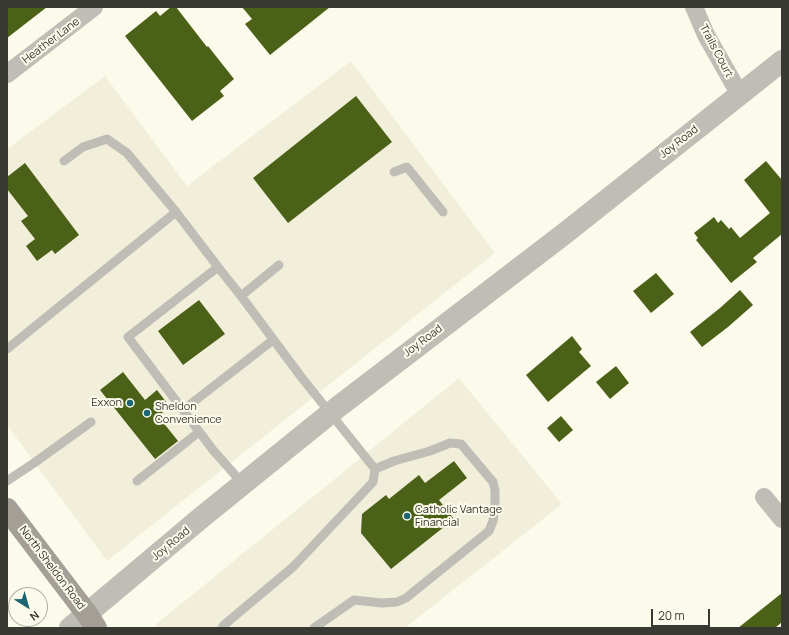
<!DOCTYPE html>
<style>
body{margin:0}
#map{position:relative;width:789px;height:635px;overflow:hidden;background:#fcfaea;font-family:Manrope,sans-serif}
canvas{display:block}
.frame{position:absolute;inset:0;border:8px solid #393933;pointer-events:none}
.north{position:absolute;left:8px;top:587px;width:40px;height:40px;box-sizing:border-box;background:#fcfaea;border:1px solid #aeada1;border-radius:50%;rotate:143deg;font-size:11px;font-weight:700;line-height:16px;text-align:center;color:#393933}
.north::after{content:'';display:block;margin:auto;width:14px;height:18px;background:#1c6671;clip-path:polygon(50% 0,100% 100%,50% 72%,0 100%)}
.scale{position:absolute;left:651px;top:609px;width:59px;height:18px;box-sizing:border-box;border:2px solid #393933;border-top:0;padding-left:5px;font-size:12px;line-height:14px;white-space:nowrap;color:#393933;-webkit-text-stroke:3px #fcfaea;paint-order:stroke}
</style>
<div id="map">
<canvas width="789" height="635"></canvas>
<div class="frame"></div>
<div class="north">N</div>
<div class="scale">20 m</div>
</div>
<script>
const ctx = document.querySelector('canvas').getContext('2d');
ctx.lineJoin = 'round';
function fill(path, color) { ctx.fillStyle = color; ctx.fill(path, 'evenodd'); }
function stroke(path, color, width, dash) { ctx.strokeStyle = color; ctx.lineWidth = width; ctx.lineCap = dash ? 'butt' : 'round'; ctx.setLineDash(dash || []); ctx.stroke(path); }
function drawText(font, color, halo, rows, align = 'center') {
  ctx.font = font + ' Manrope,sans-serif'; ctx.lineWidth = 4; ctx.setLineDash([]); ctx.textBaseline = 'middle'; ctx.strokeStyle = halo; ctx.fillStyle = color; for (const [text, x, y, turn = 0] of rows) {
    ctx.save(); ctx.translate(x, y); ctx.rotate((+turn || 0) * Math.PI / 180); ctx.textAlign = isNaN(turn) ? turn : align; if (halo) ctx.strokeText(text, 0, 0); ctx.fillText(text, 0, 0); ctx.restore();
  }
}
const built = new Path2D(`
 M351 61 495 253 107 561 7 425V149L105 76 187 186Z
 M459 378 562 504 405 628H158L155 625Z`);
const building = new Path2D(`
 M7 7H47L7 38Z
 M171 7H176L207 47 208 46 234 79 220 91 224 96 192 121 125 36 156 11 160 16Z
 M242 7H330L270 55 245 24 252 19Z
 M356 96 392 142 288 223 253 178Z
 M766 161 782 180V234L753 258 757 262 731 283 696 240 698 238 694 233 714 217 718 223 721 220 729 229 731 227 740 238 770 213 744 180Z
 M25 163 79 235 55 254 52 250 37 261 26 246 35 239 21 221 28 216 7 189V177Z
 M656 273 674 294 651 313 633 291Z
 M740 290 753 305 728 327 702 347 690 332 720 308Z
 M199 300 225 334 183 365 158 331Z
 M572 336 582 349 579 352 591 366 548 402 526 375Z
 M616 366 629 383 610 399 596 382Z
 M123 372 145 400 157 390 170 407 158 416 178 441 155 459 100 390Z
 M561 416 573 430 559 442 547 428Z
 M454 461 467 478 439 500 454 519 391 569 361 533 362 514 386 495 389 499 419 475 425 483Z
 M782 593V622L775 628H738Z`);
const service = new Path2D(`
 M64 161 83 147 107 139 127 153 176 212
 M394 172 407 167 443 212
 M241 296 218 267 128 337 213 450 243 484
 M7 349 176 212 218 267
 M183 410 273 340
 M7 481 34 463 91 422
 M137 481 199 432
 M222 628 224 625 293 567 373 482 375 469 302 378 241 296 279 265
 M314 628 354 600 382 603 397 602 406 598 489 531 493 521 495 507V490L493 482 461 444 450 443 430 451 394 461 375 469`);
const minor = new Path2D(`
 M694 7 706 35 740 95
 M7 74 94 7
 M764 497 782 519`);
const tertiary = new Path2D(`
 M70 628 202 517 338 407 564 234 782 61`);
const secondary = new Path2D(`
 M7 509 87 614 96 628`);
const markers = [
 [130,403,4,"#1c6671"],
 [147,413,4,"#1c6671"],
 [407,516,4,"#1c6671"]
];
const streetNames = [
 ["Heather Lane",51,41,-37],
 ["Trails Court",716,51,62],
 ["Joy Road",679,142,-38],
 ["Joy Road",423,341,-37],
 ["Joy Road",171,544,-40],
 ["North Sheldon Road",52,568,53]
];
const poiNames = [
 ["Exxon",122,403,"right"],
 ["Sheldon",155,407],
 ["Convenience",155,420],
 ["Catholic Vantage",415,510],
 ["Financial",415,523]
];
fill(built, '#f1efd9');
fill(building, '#4c6118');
stroke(service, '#c0bdb7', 9);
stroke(minor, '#c0bdb7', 18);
stroke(tertiary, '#c0bdb7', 22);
stroke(secondary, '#a49f96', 22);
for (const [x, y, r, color] of markers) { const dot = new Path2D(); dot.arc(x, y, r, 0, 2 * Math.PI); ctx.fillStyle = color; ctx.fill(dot); stroke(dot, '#fcfaea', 1.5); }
drawText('11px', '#393933', '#fcfaea', streetNames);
drawText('11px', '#393933', '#fcfaea', poiNames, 'left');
</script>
